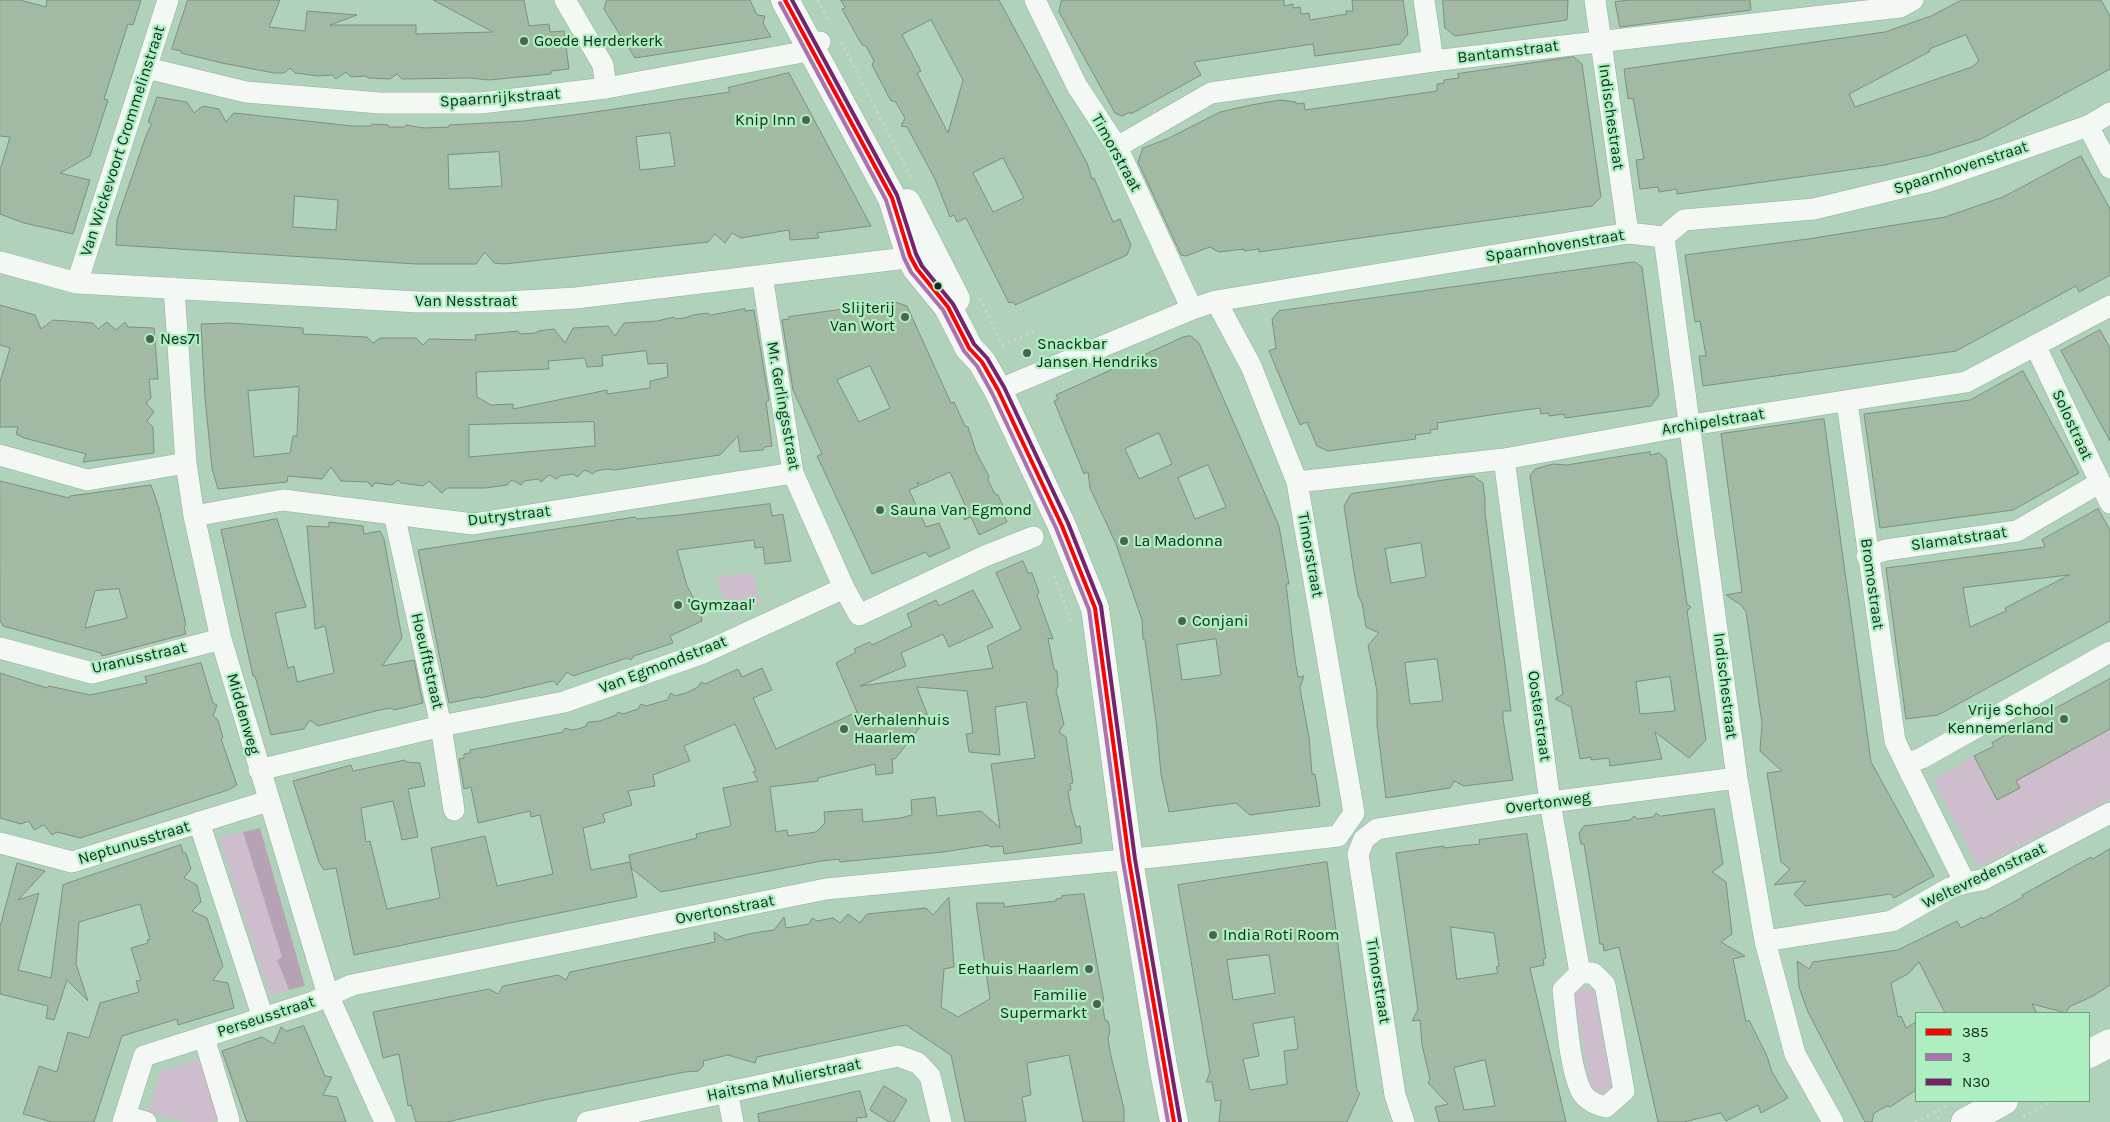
<!DOCTYPE html>
<style>
body{margin:0}
#map{position:relative;width:2110px;height:1122px;overflow:hidden;background:#b0d2bb;font-family:Karla,sans-serif}
canvas{display:block}
.legend{position:absolute;left:1915px;top:1012px;width:175px;height:90px;box-sizing:border-box;background:#aeefc1;border:1px solid #6fa07e;margin:0;padding:6px 9px;list-style:none;font-size:15px;color:#102a1a}
.legend li{display:flex;align-items:center;gap:10px;height:25px}
.legend b{width:25px;border:1px solid #6fa07e}
</style>
<div id="map">
<canvas width="2110" height="1122"></canvas>
<ul class="legend">
<li><b style="height:6px;background:#f00"></b>385</li>
<li><b style="height:6px;background:#ab72af"></b>3</li>
<li><b style="height:6px;background:#77216f"></b>N30</li>
</ul>
</div>
<script>
const ctx = document.querySelector('canvas').getContext('2d');
ctx.lineJoin = 'round';
function fill(path, color) { ctx.fillStyle = color; ctx.fill(path, 'evenodd'); }
function stroke(path, color, width, dash) { ctx.strokeStyle = color; ctx.lineWidth = width; ctx.lineCap = dash ? 'butt' : 'round'; ctx.setLineDash(dash || []); ctx.stroke(path); }
function drawText(font, color, halo, rows, align = 'center') {
  ctx.font = font + ' Karla,sans-serif'; ctx.lineWidth = 4.5; ctx.setLineDash([]); ctx.textBaseline = 'middle'; ctx.strokeStyle = halo; ctx.fillStyle = color; for (const [text, x, y, turn = 0] of rows) {
    ctx.save(); ctx.translate(x, y); ctx.rotate((+turn || 0) * Math.PI / 180); ctx.textAlign = isNaN(turn) ? turn : align; if (halo) ctx.strokeText(text, 0, 0); ctx.fillText(text, 0, 0); ctx.restore();
  }
}
const green = new Path2D(`
 M753 572 761 603 730 617 717 577Z
 M2110 730V799L1978 867 1933 780 1974 756 1998 800 2018 789 2016 781Z
 M243 832 282 957 277 960 289 990 270 996 219 838Z
 M1588 988 1595 994 1611 1085 1606 1091 1598 1092 1591 1087 1574 997 1580 989Z
 M201 1058 218 1118 214 1122H186L149 1112 160 1071Z`);
const forest = new Path2D(`
 M260 828 305 986 289 990 277 960 282 957 243 832Z`);
const building = new Path2D(`
 M0 0H20L46 7 47 0H141L133 25 128 24 104 99 108 100 90 156 60 173 90 180 73 234 24 223 0 214V170L10 137 0 136Z
 M188 0H280L269 27 305 31 307 11 357 15 330 25H416V34L493 32 433 0H524L529 26 549 24 550 32 564 31 569 69 551 71V74L489 80 470 78 402 79 397 74 390 79 368 78 366 76 351 77 346 72 336 79 332 75 318 76 295 73 290 68 284 73H274L222 63 181 53V51L172 49Z
 M607 0H750L757 15 765 16 763 23 771 37 635 58 627 45 619 44 622 38 604 9Z
 M841 0H999L1087 163 1092 179 1094 178 1113 222 1120 219 1131 245 1127 255 1015 305 1013 302 1009 303 966 218 957 222 954 215 950 217 935 179 907 127 901 126 905 118 895 101H891L872 65 874 61 866 46 862 45 842 9 845 8ZM931 20 963 80 948 133 917 73 921 71 902 35ZM1003 158 1024 198 993 212 973 173Z
 M1062 0H1284V6L1293 4V8L1300 7 1301 14 1309 13 1310 20 1347 14 1346 11H1353L1352 0H1403L1408 34 1400 44 1374 48 1315 56 1313 44 1194 62 1201 75 1131 114 1130 112 1122 116 1115 113 1059 12Z
 M1443 0H1568L1567 20 1455 36 1445 28Z
 M1631 0H1750L1751 10 1620 27 1615 2Z
 M1962 0H2101L2110 16V69L1981 139 1930 155 1885 165 1677 194V189L1659 192 1658 187 1640 189 1636 160 1644 159 1633 98 1628 99 1624 69 1885 32 1931 16ZM1966 35 1979 61 1972 67 1855 107 1849 94 1929 52 1930 49Z
 M1574 57 1582 64 1601 197 1592 206 1259 252V249L1244 251V249L1219 252 1210 247 1186 256 1181 255 1138 162 1143 148 1167 139 1220 112 1251 105 1280 100 1296 102V104L1304 103 1305 110 1437 91V84L1444 83V80L1459 78 1458 74Z
 M789 73 871 226 817 233 819 238 790 240 789 230 741 238 732 233 725 243 715 234 708 242 504 264 494 263 485 252 476 264H416L116 245 117 220 147 133 152 124 148 122 157 97 187 102 194 113 203 106 219 109 226 122 234 113 352 126H370L372 124 388 125 389 127H404L406 125 424 128 449 127V125L524 121 581 114 730 92 728 88ZM670 133 675 166 640 170 636 137ZM499 152 502 186 449 189 448 155ZM295 196 338 200 336 230 293 227Z
 M2081 156 2110 209V275L2079 292 2076 286 1956 351 1703 386 1699 356H1706L1700 321 1695 322 1685 255 1808 239 1945 217 2003 197Z
 M1635 262 1642 267 1659 395 1651 406 1565 418 1564 414 1549 416V413L1541 414 1540 408 1504 413 1437 423 1438 429 1430 430 1431 433 1415 435 1416 439 1328 451 1317 446 1307 422 1300 425 1269 351 1276 348 1272 319 1279 311Z
 M895 302 907 306 951 403 954 402 965 426 968 427 976 452 989 476 988 480 995 494 998 495 1005 511 1003 514 1007 522 979 535 971 517 964 520 966 507 950 472 921 485 917 482 919 486 909 490 926 527 939 523 950 548 929 557 926 552 872 574 817 456 822 454 793 390 782 320 789 319V317ZM870 366 890 408 859 422 837 380Z
 M0 305 35 315 41 329 53 320 93 323 98 329 107 322 116 330 125 322 128 327 154 328 158 379H149L151 398 146 403 154 412 147 421 153 427 154 453 83 462 86 454 24 438 16 434 18 427H0V382L10 348 0 345Z
 M745 309V311L754 310 769 400 766 402 772 446 765 447 763 450 740 452 738 436 720 455 614 470 607 469 596 471 593 474 585 470 577 477 573 474 560 476 557 479 549 475 541 482 538 479 524 481 521 485 512 480 507 485 485 488H447L442 493 429 481 423 486 401 483 398 480 392 485 375 483 372 487 368 482 341 481 331 467 322 479 288 476 287 482 218 489 212 468 205 398 201 324 229 323 303 328V334L367 337 373 343 380 338H416L423 345 429 339 476 340 475 335 518 331 520 334 536 333 538 331 554 329 565 343 573 328 608 326 615 336 624 323 657 321 674 317 676 319 684 318 693 315 708 313 710 315ZM646 351 648 364 667 363 668 377 650 381V388L607 394V390L513 409V404L491 405 477 397 476 372 549 369 548 361 585 358 587 367 603 366 602 356ZM299 387 297 436H293L290 453 254 457 248 391ZM594 422 595 446 469 457V425Z
 M2100 330 2110 348V441L2061 351Z
 M1191 336 1199 343 1279 526 1289 584H1286L1295 660 1298 677 1304 676 1300 687 1301 694 1309 737 1312 774H1315L1320 806 1250 815 1236 803 1169 812 1161 774 1156 721 1145 640 1143 639 1142 620 1116 544 1090 488 1088 472 1084 474 1054 401 1058 399 1056 395 1183 337ZM1159 433 1172 464 1139 479 1125 449ZM1208 465 1226 507 1195 519 1178 478ZM1216 639 1221 675 1182 680 1177 645Z
 M2023 371 2079 473 2013 510 1880 528 1864 414 1970 400Z
 M1824 419 1871 762 1934 876 1894 898 1891 894 1805 906 1794 894 1806 881 1774 885 1790 869 1781 862 1767 773 1782 771 1760 751 1762 723 1746 612 1741 605 1726 595 1742 592 1721 434Z
 M1650 452V455L1659 453 1666 459 1687 604 1691 607 1687 611 1706 740 1689 758 1655 732 1662 759 1610 766 1609 758 1591 760V757L1580 759 1571 707 1555 699 1563 694 1530 476 1535 469 1553 464 1566 465ZM1670 677 1675 711 1640 714 1636 682Z
 M1473 476 1483 483 1485 499V513L1511 711H1503V719L1513 780 1464 786 1454 781 1450 788 1386 798 1377 725V691L1368 645 1379 633 1366 627 1362 603 1358 595 1354 572 1344 506 1351 494ZM1421 543 1426 577 1391 583 1385 549ZM1437 659 1443 701 1410 704 1405 663Z
 M0 481 69 498 70 496 151 485 159 508 186 625 184 627 186 634 102 656 101 653 3 626 0 620ZM119 589 127 618 85 628 95 591Z
 M770 504 772 516 783 514 791 561 765 564 763 547 755 548 754 540 677 550 687 586 700 610 702 621 670 636 673 643 634 656 631 660 627 658 573 676 567 672 557 685 553 681 481 698 479 697 449 703 418 550 635 517 637 519 679 515Z
 M2098 509 2110 530V621L1938 715 1906 719 1886 568 2045 547 2042 540ZM2069 575 2005 608 2006 611 1970 627 1963 588Z
 M277 519 306 607 275 613 288 668 294 666 297 682 334 673 325 626 315 629 307 526 329 527V522L363 526 364 534 380 531 384 539 402 638 382 666 414 660 423 703 394 710 391 708 380 710 318 726 310 720 304 729 271 735 255 676H253L221 530Z
 M1023 561 1028 573H1032L1039 592 1037 595 1053 639 1048 638 1054 669 1057 671 1058 686 1056 690 1064 724 1059 732 1066 737 1073 783 1070 784 1071 790H1068L1071 809 1076 827 1080 826 1082 843 1004 854 1003 846 990 847 988 845 943 852 840 862 839 859 821 861 661 892 631 868 629 855 697 838 696 834 731 826 723 788 758 781 753 772 756 771 735 724 684 746 690 761 653 775 655 786 628 791 632 805 603 814 605 822 583 828 591 870 630 862 637 897 354 955 336 868 324 870 319 862 293 781 351 765 353 771 405 760 406 762 420 763 425 786 408 789 418 837 402 840 393 801 361 808 366 842 370 841 387 909 440 898 431 848 485 836 497 886 553 874 540 815 531 817 530 811 478 823 471 787 464 789 459 759 464 758V754L470 753V750L548 735 563 732 565 728 571 730 578 729 586 726 588 722 600 721 616 715 618 712 623 714 638 709 641 704 646 706 667 700 671 693 675 696 686 693 698 687 701 682 705 684 738 669 742 677 762 668 772 690 753 698 776 749 857 712 836 663 856 652 854 649 870 642 872 645 912 626 907 614 936 600 939 606 973 590 993 627 949 647 943 634 901 653 906 666 860 686 993 668 987 646 1021 629 996 573ZM917 687 967 691 973 733 966 734 969 752 1000 755 995 707 1026 702 1035 758 991 764 1000 828 981 811 937 816 935 797 911 800 912 815 900 818 863 822 862 809 824 812 825 823 816 832 788 836 787 830 776 832 770 787 818 781V778L875 764 876 775 893 773 892 759H895L928 717Z
 M201 663 213 703 217 705 213 716 218 720 223 738 221 739 237 785 228 790 80 838 57 832 52 835 44 825 34 830 29 821 21 824 0 818V673L47 688 49 686 90 695 147 683 145 677Z
 M2110 679V729L2025 776 2016 781 2020 788 1997 800 1974 756 1994 746 1992 743Z
 M1714 809 1723 864 1712 872 1726 882 1732 934 1721 942 1745 956 1733 959 1746 1022 1749 1020 1767 1056 1772 1072 1788 1098 1761 1113 1758 1105 1726 1121 1721 1113 1684 1122H1658L1619 947 1604 951 1603 944H1600L1584 844H1581L1579 833 1584 826 1630 820 1634 816 1638 819 1653 817 1656 813 1660 816Z
 M1527 834 1546 958 1543 959 1544 965 1530 968 1566 1122H1439L1435 1107 1448 1104 1428 1083 1430 1079 1422 1045 1420 1020 1412 1021 1418 1009 1396 853 1444 846V848L1461 846 1480 844 1479 840ZM1451 927 1494 933 1499 966 1496 967 1498 973 1457 979ZM1485 1060 1495 1106 1464 1110 1454 1068Z
 M181 845 183 853H186L191 869 184 878 197 885 201 902 192 911 207 918 223 966 213 980 228 983 234 1008 178 1025 177 1019 122 1036 94 1122H52L23 1114 39 1066 57 1072 68 1032 89 1038 100 1003 139 992 136 981 141 980 131 948 148 943 147 940 150 939 140 904 79 922 76 964 88 1001 67 980 54 1020 46 1018 48 1006 0 994V927L17 863 45 871 18 900 39 893 18 970 51 978 63 885Z
 M2110 849V985L2093 996 2069 1007 2066 1013 2032 1004 2037 1013H1945L1919 962 1908 974 1891 983 1898 1017 1901 1016 1906 1028 1916 1022V1090L1890 1107 1887 1106 1874 1113 1872 1122H1865L1808 1012 1799 987 1797 961 1809 969 1813 962 1898 950 1957 921 1961 928 1982 917 1983 919 2023 897 2022 895 2091 857 2092 859Z
 M1327 862 1357 1090 1360 1093 1347 1122H1219L1221 1100 1215 1101 1212 1082H1206L1210 1072 1178 885ZM1269 955 1275 993 1233 1000 1227 960ZM1294 1017 1298 1049 1284 1051 1287 1084 1250 1090 1243 1059 1259 1056 1253 1024Z
 M1084 894 1104 1001 1102 1003 1105 1020 1108 1021 1110 1031 1108 1039 1111 1056 1124 1109V1122H1083L1069 1055 1027 1063 1031 1095 1022 1097 1026 1122H965L951 1055 906 1025 757 1057 755 1063 728 1055 703 1061 704 1065 698 1071 685 1072 540 1101 447 1122H416L411 1105 408 1106 399 1054 383 1058 373 1012 489 989 498 994 503 986 558 975 566 980 570 972 715 942 714 932 726 940 753 933 774 930 784 917 786 928 809 924 812 918 817 921 833 918 840 923 848 914 860 923 867 914 926 908 933 915 949 897 954 967 944 969 941 1007 958 1017 990 999 976 903H1004V907L1056 901V899L1062 898V896Z
 M304 1026 325 1076 332 1077 323 1095 337 1097 346 1122H247L222 1051 262 1037 274 1044 281 1027 286 1031Z
 M884 1086 907 1100 894 1122H889L870 1110Z
 M860 1091 867 1117 856 1118 857 1122H759L758 1114Z`);
const path = new Path2D(`
 M817 0 830 23
 M841 42 913 181
 M980 298 1003 347
 M1002 345 1037 330
 M1054 576 1071 621
 M1935 1111 1940 1122
 M2023 1117 2053 1101
 M1915 1122 1948 1105`);
const street = new Path2D(`
 M565 0 603 65 606 88
 M1035 0 1077 86 1117 147 1192 309
 M1424 0 1433 61
 M1595 0 1628 233
 M147 68 246 92 380 103H481L606 88 803 52 820 42
 M2088 126 2110 168
 M1117 147 1211 93 1433 61 1900 7 1913 0
 M1664 237 1737 778 1765 941 1795 1054 1833 1122
 M0 262 77 283 418 302H505L576 298 898 259 923 253
 M762 275 793 473 844 588
 M77 283 168 0
 M174 288 186 463 194 516 221 639 328 995 385 1122
 M2036 347 2110 503
 M998 390 1192 309 1216 301 1628 233 1664 237 1684 220 1814 209 1930 181 2088 126 2110 113
 M1847 402 1895 741 1906 764
 M0 455 87 480 186 463
 M1504 459 1550 802 1580 973
 M1297 482 1504 459 1691 425 1966 382 2110 306
 M394 514 441 726 454 810
 M194 516 283 500 473 524 793 473
 M1867 556 1886 550 2017 531 2099 483
 M0 648 92 673 221 639
 M259 770 441 726 564 702 703 653 844 588 859 615 985 556 1033 537
 M199 822 263 1018
 M0 843 72 862 268 801
 M1965 883 1906 764 1922 758 2110 652
 M1765 941 1892 921 1950 888 1965 883 1982 880 2110 813
 M1580 973H1593L1605 985 1624 1091 1606 1107C1597 1105 1586 1100 1581 1091 1569 1064 1567 1020 1563 990Z
 M204 1037 229 1120 228 1122
 M727 1091 733 1122
 M125 1116 146 1122
 M123 1122 144 1056 313 1002 352 985 826 889 1164 856 1338 836 1354 813 1297 482 1251 366 1216 301
 M587 1122 898 1056 918 1063 930 1076 941 1122
 M1404 1122 1395 1095 1358 854 1364 839 1377 829 1550 802 1737 778`);
const secondary = new Path2D(`
 M785 0 892 198 910 256 917 269 948 307 969 348 982 362 998 390 1062 526 1095 608 1129 860 1163 1066 1174 1122
 M907 203 956 299
 M2089 1054 2110 1043
 M1965 1122 2004 1101`);
const bus1 = new Path2D(`
 M785 0 892 198 910 256 917 269 948 307 969 348 982 362 998 390 1062 526 1095 608 1129 860 1174 1122`);
const bus2 = new Path2D(`
 M780 3 886 200 904 258 911 272 943 310 964 351 977 366 992 393 1056 528 1089 610 1123 861 1168 1122`);
const bus3 = new Path2D(`
 M792 0 897 195 916 254 922 266 953 304 974 344 987 358 1004 387 1068 523 1101 606 1135 859 1180 1121`);
const markers = [
 [524,41,5,"#486552"],
 [806,120,5,"#486552"],
 [938,286,4.5,"#102a1a"],
 [905,317,5,"#486552"],
 [150,339,5,"#486552"],
 [1027,353,5,"#486552"],
 [880,510,5,"#486552"],
 [1124,541,5,"#486552"],
 [678,605,5,"#486552"],
 [1182,621,5,"#486552"],
 [2064,719,5,"#486552"],
 [844,729,5,"#486552"],
 [1213,935,5,"#486552"],
 [1089,969,5,"#486552"],
 [1097,1004,5,"#486552"]
];
const poiNames = [
 ["Goede Herderkerk",534,41],
 ["Knip Inn",796,120,"right"],
 ["Slijterij",895,308,"right"],
 ["Van Wort",895,326,"right"],
 ["Nes71",160,339],
 ["Snackbar",1037,344],
 ["Jansen Hendriks",1037,362],
 ["Sauna Van Egmond",890,510],
 ["La Madonna",1134,541],
 ["'Gymzaal'",688,605],
 ["Conjani",1192,621],
 ["Vrije School",2054,710,"right"],
 ["Kennemerland",2054,728,"right"],
 ["Verhalenhuis",854,720],
 ["Haarlem",854,738],
 ["India Roti Room",1223,935],
 ["Eethuis Haarlem",1079,969,"right"],
 ["Familie",1087,995,"right"],
 ["Supermarkt",1087,1013,"right"]
];
const streetNames = [
 ["Bantamstraat",1508,52,-7],
 ["Spaarnrijkstraat",500,98,-4],
 ["Indischestraat",1611,117,82],
 ["Van Wickevoort Crommelinstraat",123,141,-72],
 ["Timorstraat",1116,153,61],
 ["Spaarnhovenstraat",1961,168,-18],
 ["Spaarnhovenstraat",1555,246,-9],
 ["Van Nesstraat",466,301],
 ["Mr. Gerlingsstraat",783,406,80],
 ["Archipelstraat",1713,422,-9],
 ["Solostraat",2072,425,65],
 ["Dutrystraat",509,516,-7],
 ["Slamatstraat",1959,539,-8],
 ["Timorstraat",1310,555,80],
 ["Bromostraat",1872,584,82],
 ["Uranusstraat",139,658,-13],
 ["Hoeufftstraat",427,661,77],
 ["Van Egmondstraat",663,665,-21],
 ["Indischestraat",1725,686,83],
 ["Middenweg",243,714,74],
 ["Oosterstraat",1539,716,82],
 ["Overtonweg",1548,803,-8],
 ["Neptunusstraat",134,843,-17],
 ["Weltevredenstraat",1984,876,-25],
 ["Overtonstraat",725,910,-11],
 ["Timorstraat",1378,981,81],
 ["Perseusstraat",266,1017,-18],
 ["Haitsma Mulierstraat",784,1080,-12]
];
fill(green, '#cebdcc');
fill(forest, '#b7a2b5');
fill(building, '#a2b9a3');
stroke(building, '#7b907c', 1);
stroke(street, '#93ae9c', 22);
stroke(secondary, '#93ae9c', 29);
stroke(path, '#cad5cd', 3, [2.5, 4]);
stroke(street, '#f3f8f5', 21);
stroke(secondary, '#f3f8f5', 28);
stroke(bus1, '#f00', 4);
stroke(bus2, '#ab72af', 4);
stroke(bus3, '#77216f', 4);
for (const [x, y, r, color] of markers) { const dot = new Path2D(); dot.arc(x, y, r, 0, 2 * Math.PI); ctx.fillStyle = color; ctx.fill(dot); stroke(dot, '#aeefc1', 2); }
drawText('16px', '#102a1a', '#aeefc1', poiNames, 'left');
drawText('16px', '#102a1a', '#aeefc1', streetNames);
</script>
